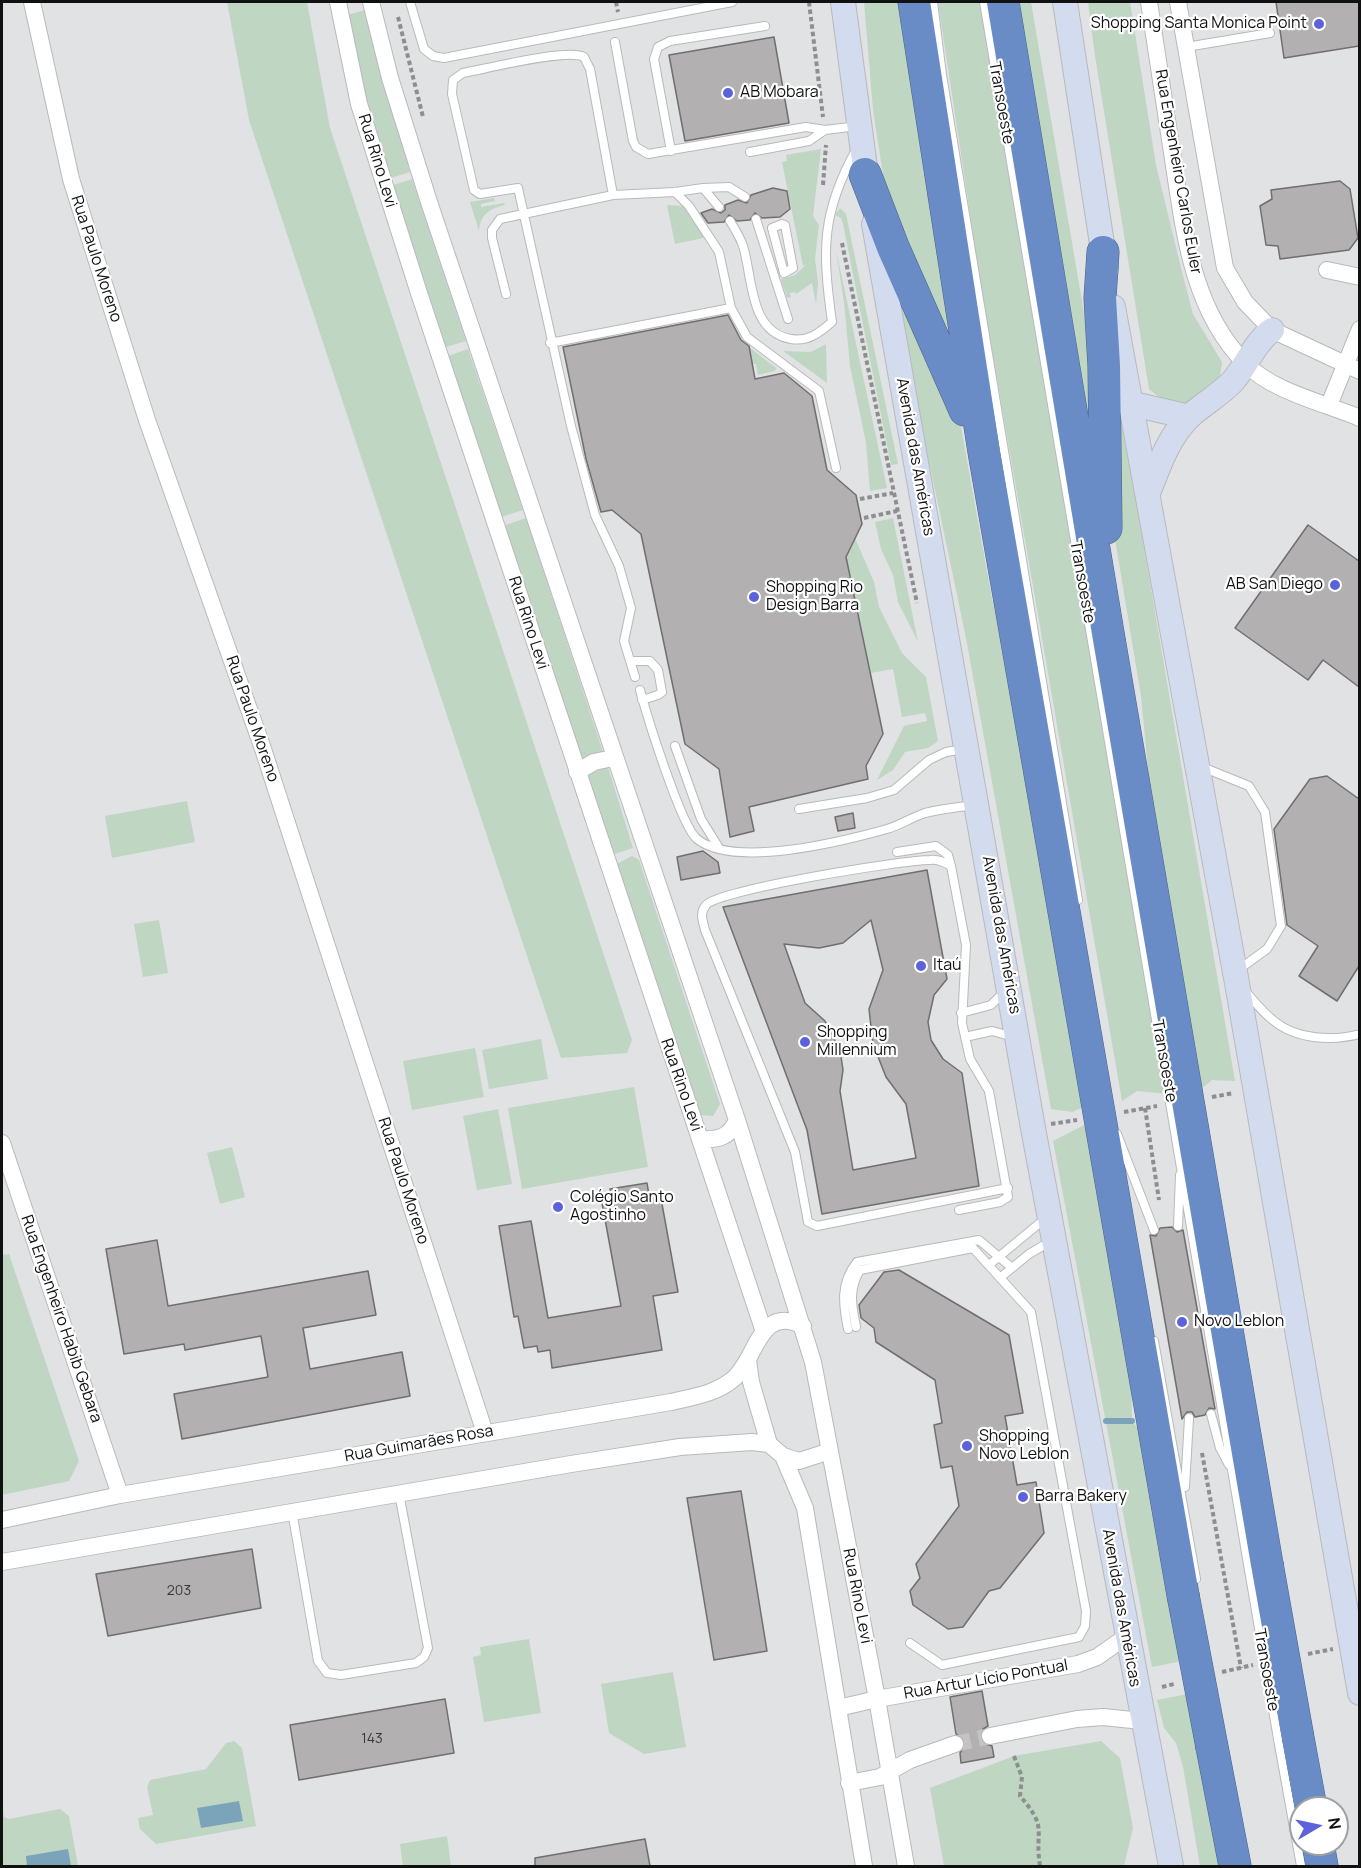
<!DOCTYPE html>
<meta charset="utf-8">
<style>
body{margin:0}
#map{position:relative;width:1361px;height:1868px;overflow:hidden;background:#e1e2e4;font-family:Manrope,sans-serif}
canvas{display:block}
.frame{position:absolute;inset:0;border:3px solid #101111;pointer-events:none}
.north{position:absolute;left:1289px;top:1796px;width:60px;height:60px;box-sizing:border-box;background:#fff;border:2px solid #9fa0a0;border-radius:50%;rotate:81deg;font-size:16px;font-weight:700;line-height:24px;text-align:center;color:#101111}
.north::after{content:'';display:block;margin:auto;width:21px;height:27px;background:#5c63da;clip-path:polygon(50% 0,100% 100%,50% 72%,0 100%)}
</style>
<div id="map">
<canvas width="1361" height="1868"></canvas>
<div class="frame"></div>
<div class="north">N</div>
</div>
<script>
const ctx = document.querySelector('canvas').getContext('2d');
ctx.lineJoin = 'round';
function fill(path, color) { ctx.fillStyle = color; ctx.fill(path, 'evenodd'); }
function stroke(path, color, width, dash) { ctx.strokeStyle = color; ctx.lineWidth = width; ctx.lineCap = dash ? 'butt' : 'round'; ctx.setLineDash(dash || []); ctx.stroke(path); }
function drawText(font, color, halo, rows, align = 'center') {
  ctx.font = font + ' Manrope,sans-serif'; ctx.lineWidth = 4.5; ctx.setLineDash([]); ctx.textBaseline = 'middle'; ctx.strokeStyle = halo; ctx.fillStyle = color; for (const [text, x, y, turn = 0] of rows) {
    ctx.save(); ctx.translate(x, y); ctx.rotate((+turn || 0) * Math.PI / 180); ctx.textAlign = isNaN(turn) ? turn : align; if (halo) ctx.strokeText(text, 0, 0); ctx.fillText(text, 0, 0); ctx.restore();
  }
}
const green = new Path2D(`
 M227 2H307L330 128 632 1040 627 1053 561 1058 249 120Z
 M864 2H907L958 357 888 207 873 110Z
 M938 2H980L1166 1094 1137 1091 1122 1101 980 280Z
 M1014 2H1031L1092 360 1100 494Z
 M1088 2H1130L1156 165 1182 272 1193 314 1222 362 1220 377 1187 407 1165 402 1149 389 1095 56Z
 M369 9 410 172 388 179 368 107 347 15Z
 M821 149 813 216 819 225 815 259 818 283 816 304 812 283 796 294 795 292 790 293 791 297 787 298 781 279 795 275 807 264 803 266 782 162 787 161 786 155Z
 M412 179 466 341 443 348 390 186Z
 M494 198 495 201 481 204V207L504 203 505 205C490 208 480 215 479 231L470 202Z
 M667 205 683 206 703 235V238L675 244Z
 M840 208 846 214 898 464 891 465 843 224 841 218 835 215Z
 M836 250 887 488 870 491 866 443 850 366 844 302Z
 M887 261 957 413 961 427 992 599 1028 746 1090 1104 1072 1112 1051 1109 966 638Z
 M826 344 827 383 783 351 811 352Z
 M749 347 776 368 775 371 758 375 756 364H744L752 362Z
 M468 349 523 510 501 517 448 356Z
 M1116 383 1235 1081 1212 1080 1197 1092 1155 840 1141 696 1115 539Z
 M526 518 603 752 581 763 503 526Z
 M893 518 918 642 898 602 893 575 881 549 875 522Z
 M855 538 874 582 879 607 902 653 926 677 938 741 928 748 905 752 893 770 877 780 904 726 927 721 925 713 902 717 893 669 871 673 846 557Z
 M595 767H608L633 848 612 855 585 778Z
 M187 801 195 842 112 858 105 816Z
 M632 856 639 860 720 1104 713 1116 700 1115 617 864Z
 M159 920 168 973 143 977 134 924Z
 M541 1039 548 1079 489 1089 482 1050Z
 M475 1048 484 1097 412 1110 403 1061Z
 M634 1087 648 1167 522 1189 508 1108Z
 M498 1109 512 1184 477 1190 463 1116Z
 M1092 1121 1131 1364 1132 1421 1147 1439 1214 1816 1219 1866H1200L1183 1767 1176 1743 1164 1728 1157 1700 1188 1694 1182 1661 1152 1667 1053 1141Z
 M232 1147 245 1197 220 1204 207 1153Z
 M9 1254 79 1461 69 1481 2 1495V1255Z
 M529 1639 541 1713 484 1722 473 1657 481 1655 480 1647Z
 M673 1672 686 1747 644 1754 609 1733 601 1684Z
 M234 1741 242 1748 256 1826 156 1844 140 1829 138 1818 153 1815 147 1787 150 1780 206 1769 226 1743Z
 M1101 1741 1120 1758 1133 1828 1124 1866H944L930 1788 1014 1756Z
 M2 1805 4 1817 9 1819 60 1809 69 1816 78 1866H2Z
 M447 1836 451 1866H403L400 1844Z`);
const water = new Path2D(`
 M239 1801 243 1821 201 1828 197 1808Z
 M68 1849 71 1866H27L26 1856Z`);
const stream = new Path2D(`
 M1106 1421H1132`);
const building = new Path2D(`
 M1276 2H1359V46L1284 58Z
 M774 37 789 123 685 141 669 55Z
 M1340 181 1350 189 1358 238 1349 250 1280 259 1278 246 1266 245 1260 206 1272 199 1271 190Z
 M773 188 787 191 790 209 780 217 762 218 755 213 750 220 737 221 729 215 724 222 708 223 701 213 712 209 721 213 725 210V205L738 200 747 203 751 195Z
 M728 315 741 340 749 346 755 379 784 373 812 396 827 470 856 495 862 524 846 557 883 734 866 766 868 779 749 807 754 831 730 837 719 769 685 744 641 534 612 510 601 512 586 459 563 347Z
 M1308 525 1359 561V687L1323 660 1308 680 1235 628Z
 M1327 776 1359 799V966L1337 1001 1299 976 1318 946 1287 925 1274 829 1310 779Z
 M853 813 855 828 838 831 835 817Z
 M703 851 718 862 720 873 681 880 677 857Z
 M927 870 947 979 934 995 928 1022 931 1040 943 1059 962 1073 979 1186 822 1214 807 1130 723 907ZM871 920 883 970 869 1009 873 1044 886 1077 906 1104 916 1158 853 1170 840 1091 843 1070 840 1050 825 1021 805 1003 784 944 819 948 843 943Z
 M647 1183 649 1195 660 1193 678 1292 653 1296 662 1350 552 1368 550 1350 538 1352 537 1346 524 1348 518 1316 514 1317 499 1226 531 1221 548 1318 621 1306 602 1203 612 1201 610 1189Z
 M1172 1227 1177 1232 1183 1230 1215 1409 1209 1408 1205 1415 1195 1417 1192 1412H1187L1182 1419 1150 1235 1156 1236 1160 1228Z
 M157 1240 168 1306 368 1271 376 1315 303 1328 310 1369 402 1352 410 1396 182 1439 174 1394 268 1377 261 1336 185 1350 184 1344 124 1354 106 1249Z
 M899 1270 1009 1335 1023 1413 1005 1416 1017 1485 1036 1482 1044 1533 1000 1588 989 1591 963 1627 948 1629 913 1605 910 1591 920 1578 916 1564 959 1506 952 1466 941 1468 934 1425 942 1423 935 1380 876 1342 874 1328 861 1318 859 1305 884 1272Z
 M741 1491 767 1651 714 1660 687 1498Z
 M252 1549 261 1608 108 1636 96 1574Z
 M982 1691 988 1726 983 1729 980 1737 983 1743 992 1746 994 1757 961 1763 960 1753 965 1746V1741L956 1734 950 1697Z
 M445 1699 454 1753 299 1780 290 1725Z
 M645 1839 650 1866H535V1858Z`);
const streetTunnel = new Path2D(`
 M955 1744 990 1736`);
const path = new Path2D(`
 M616 2 618 12
 M809 2 823 117
 M398 17 423 117
 M823 185 826 145
 M842 243 917 603
 M860 499 893 493
 M864 518 897 511
 M1212 1097 1234 1093
 M1145 1108 1159 1200
 M1124 1112 1157 1106
 M1051 1124 1077 1120
 M1202 1453 1241 1668
 M1308 1654 1333 1649
 M1222 1672 1253 1665
 M1162 1687 1174 1684
 M1014 1756 1022 1777 1020 1796C1049 1829 1034 1829 1040 1866`);
const lane = new Path2D(`
 M410 2 424 49 433 56 444 58 732 2
 M933 2 942 75 1078 900
 M984 2 1249 1570
 M615 42 633 141 636 147 648 154 806 127 825 130 858 126
 M1186 47 1270 33
 M671 151 654 59 658 47 670 41 765 26
 M750 152 809 141 825 130
 M703 188 729 187 745 197
 M675 192 689 206 719 252 731 308 747 337 819 391 836 468
 M613 195 590 69 584 57C568 48 485 69 463 73L453 80 452 94 474 190 480 194 518 188 571 426 595 515 619 566 631 608 624 641 635 677
 M756 219 788 319
 M730 221C735 229 740 237 743 246 753 278 749 332 791 339 808 342 819 333 832 322 822 250 821 213 857 148
 M782 224 785 225 793 268 784 273 772 228Z
 M506 294 492 238V230L500 219 613 195 675 192 703 188 719 207
 M550 343 731 308
 M630 661H650L658 670 662 692 658 695 642 700
 M640 690C647 716 681 826 697 839 734 869 844 841 887 829 901 825 912 817 925 813 941 809 958 807 975 805
 M675 746 701 819 719 848
 M1202 767 1249 786 1265 812 1281 926 1267 949 1238 970
 M799 809 867 798 894 790 929 760 946 752 964 749
 M897 852 936 846 948 855 951 866
 M1245 991C1254 1001 1263 1013 1274 1021 1297 1040 1333 1041 1360 1034
 M961 1013 991 1005 1005 991
 M965 1037 992 1031 1014 1037
 M1117 1134 1154 1230
 M959 1210 1000 1202 1008 1197 989 1091 970 1059 962 1023 966 945 951 866C944 862 938 859 930 860 902 860 718 890 706 905 699 913 703 921 705 930L795 1152 808 1222 817 1226 1008 1188
 M1178 1226 1180 1175
 M989 1265 1047 1217
 M1001 1277 1029 1254 1051 1241
 M856 1327C852 1306 848 1290 860 1270L973 1248 1031 1312 1086 1611 1085 1626 1079 1637 942 1665 910 1643
 M848 1329C843 1305 840 1283 857 1262L979 1240 1011 1267
 M1154 1341 1196 1579
 M1211 1414 1220 1448 1229 1465
 M1185 1487 1189 1418
 M292 1511 318 1661 327 1673 341 1675 416 1663 424 1657 428 1648 399 1493
 M1278 1739 1301 1866`);
const street = new Path2D(`
 M32 2 71 179 147 420 263 749 485 1433
 M338 2 359 104 418 290 763 1329
 M371 2 390 78 429 202 737 1120C729 1138 718 1140 700 1139
 M1149 2C1156 50 1164 98 1171 146 1183 221 1189 307 1245 363 1271 391 1324 403 1360 418
 M1178 2 1225 268 1245 302 1272 330 1360 371
 M1327 270 1360 277
 M1329 405 1360 329
 M577 772 594 762 613 758
 M737 1120 813 1362 877 1699 906 1866
 M2 1143 120 1495
 M748 1360 751 1382 769 1444 783 1456 805 1508 864 1866
 M783 1456 799 1461 830 1451
 M2 1520 120 1495 671 1402C692 1397 715 1394 732 1380 757 1361 758 1303 803 1326
 M2 1562 571 1464 680 1447 752 1442 769 1444
 M838 1708 877 1699 1078 1664 1097 1657 1127 1636
 M990 1736 1077 1719 1103 1717 1142 1721
 M849 1783 880 1777 910 1760 955 1744`);
const secondary = new Path2D(`
 M843 2 868 190
 M1065 2 1106 270
 M874 224 1033 1128 1171 1866
 M1113 307 1237 983 1360 1693
 M1129 403 1189 417
 M1148 493C1159 466 1168 437 1190 416 1203 404 1220 395 1233 381 1247 365 1254 343 1272 330`);
const highway = new Path2D(`
 M914 2 984 452 1183 1595
 M1003 2 1108 633 1267 1564
 M865 174 893 247 965 410
 M1103 252 1100 298 1104 366 1106 528
 M1298 1738 1311 1808
 M1212 1747 1235 1866
 M1318 1844 1322 1866`);
const laneBridge = new Path2D(`
 M1249 1570 1278 1739`);
const highwayBridge = new Path2D(`
 M1267 1564 1298 1738
 M1183 1595 1212 1747`);
const markers = [
 [1319,24,6,"#5c63da"],
 [728,93,6,"#5c63da"],
 [1335,585,6,"#5c63da"],
 [754,597,6,"#5c63da"],
 [921,966,6,"#5c63da"],
 [805,1042,6,"#5c63da"],
 [558,1207,6,"#5c63da"],
 [1182,1322,6,"#5c63da"],
 [967,1446,6,"#5c63da"],
 [1023,1497,6,"#5c63da"]
];
const numberNames = [
 ["203",179,1591],
 ["143",372,1739]
];
const poiNames = [
 ["Shopping Santa Monica Point",1307,24,"right"],
 ["AB Mobara",740,93],
 ["AB San Diego",1323,585,"right"],
 ["Shopping Rio",766,588],
 ["Design Barra",766,606],
 ["Itaú",933,966],
 ["Shopping",817,1033],
 ["Millennium",817,1051],
 ["Colégio Santo",570,1198],
 ["Agostinho",570,1216],
 ["Novo Leblon",1194,1322],
 ["Shopping",979,1437],
 ["Novo Leblon",979,1455],
 ["Barra Bakery",1035,1497]
];
const streetNames = [
 ["Transoeste",1001,103,80],
 ["Rua Rino Levi",377,161,73],
 ["Rua Engenheiro Carlos Euler",1178,172,80],
 ["Rua Paulo Moreno",96,259,72],
 ["Avenida das Américas",915,457,80],
 ["Transoeste",1082,582,80],
 ["Rua Rino Levi",528,623,72],
 ["Rua Paulo Moreno",252,719,71],
 ["Avenida das Américas",1001,935,80],
 ["Transoeste",1164,1061,80],
 ["Rua Rino Levi",681,1085,71],
 ["Rua Paulo Moreno",403,1181,72],
 ["Rua Engenheiro Habib Gebara",61,1319,71],
 ["Rua Guimarães Rosa",419,1444,-10],
 ["Rua Rino Levi",857,1596,79],
 ["Avenida das Américas",1121,1608,80],
 ["Transoeste",1266,1670,80],
 ["Rua Artur Lício Pontual",986,1680,-10]
];
fill(green, '#bfd6c3');
fill(water, '#7ba4bb');
stroke(stream, '#7ba4bb', 6);
fill(building, '#b2b0b1');
stroke(building, '#706e6f', 1.5);
stroke(streetTunnel, '#c2c3c4', 16, [16, 8]);
stroke(lane, '#b8b9bb', 10);
stroke(street, '#b8b9bb', 18);
stroke(secondary, '#b8b9bb', 26);
stroke(highway, '#4a6187', 33);
stroke(path, '#8d8e8f', 4, [4.5, 3]);
stroke(lane, '#fff', 8);
stroke(street, '#fff', 16);
stroke(secondary, '#d2dcee', 24);
stroke(highway, '#698cc7', 32);
stroke(laneBridge, '#b8b9bb', 10, []);
stroke(highwayBridge, '#4a6187', 33, []);
stroke(laneBridge, '#fff', 8);
stroke(highwayBridge, '#698cc7', 32);
for (const [x, y, r, color] of markers) { const dot = new Path2D(); dot.arc(x, y, r, 0, 2 * Math.PI); ctx.fillStyle = color; ctx.fill(dot); stroke(dot, '#fff', 2); }
drawText('14px', '#383939', null, numberNames);
drawText('16px', '#101111', '#fff', poiNames, 'left');
drawText('16px', '#101111', '#fff', streetNames);
</script>
